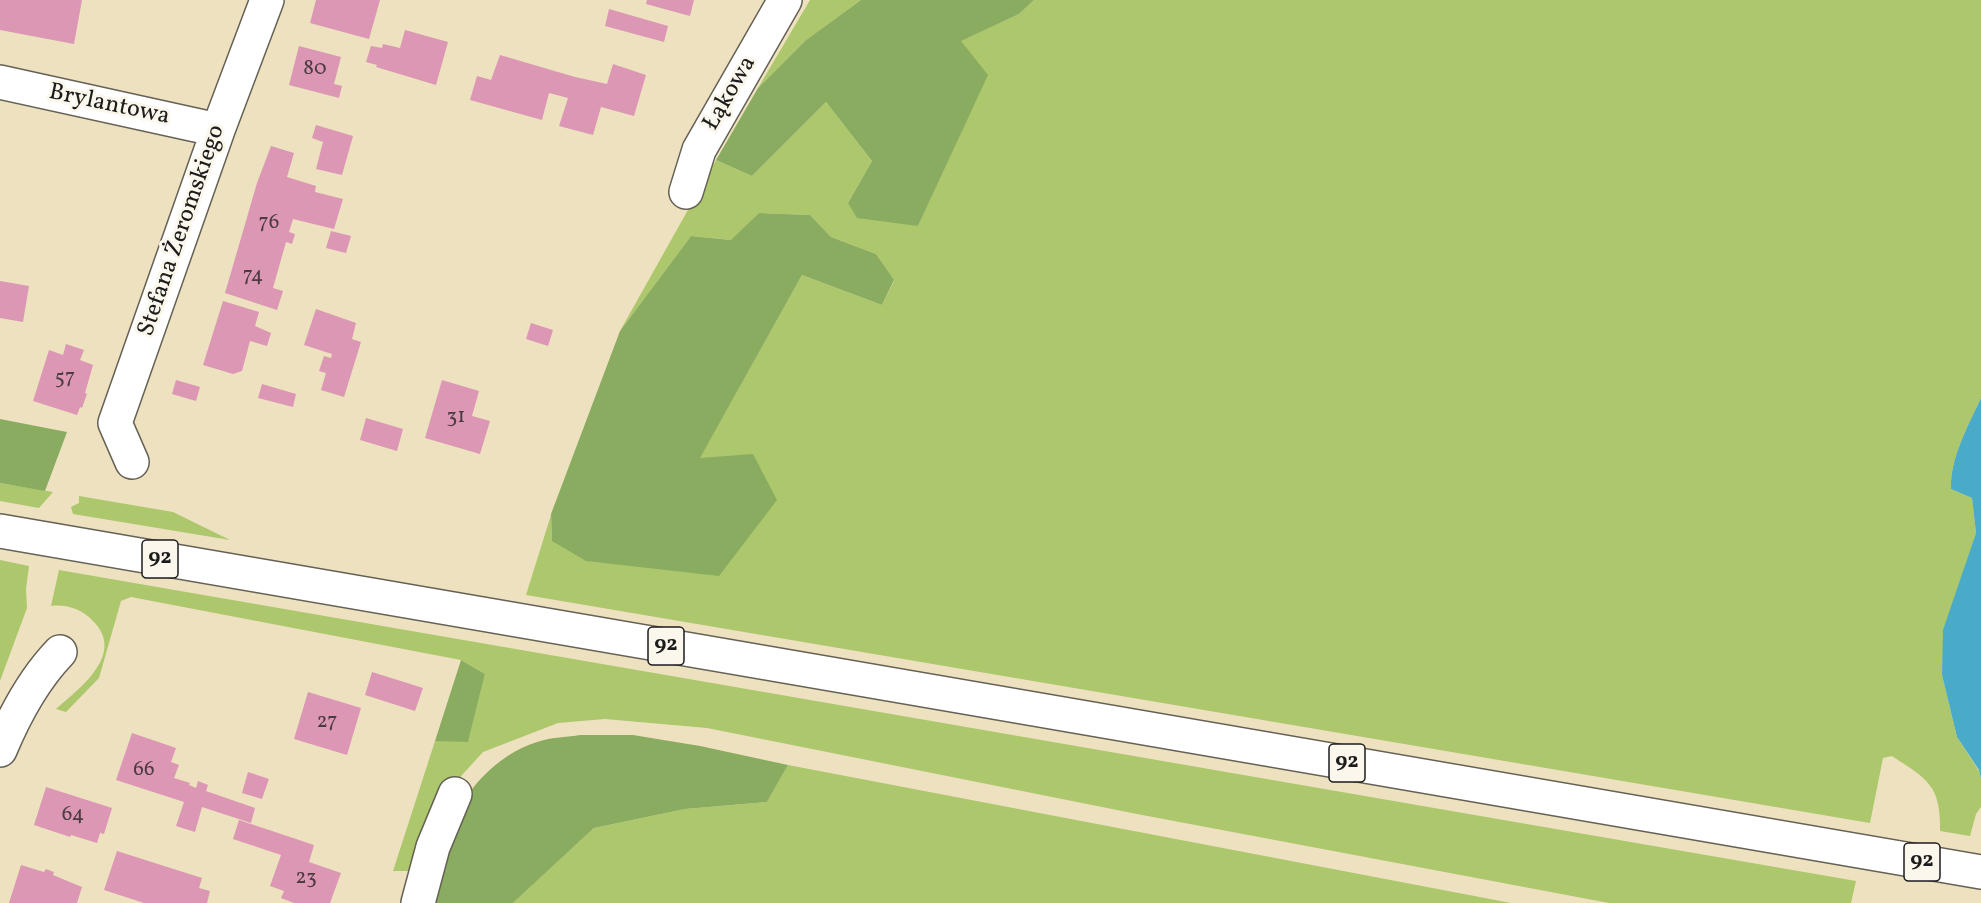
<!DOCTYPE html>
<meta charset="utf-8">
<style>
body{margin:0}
canvas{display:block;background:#ede1c0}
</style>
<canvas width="1981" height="903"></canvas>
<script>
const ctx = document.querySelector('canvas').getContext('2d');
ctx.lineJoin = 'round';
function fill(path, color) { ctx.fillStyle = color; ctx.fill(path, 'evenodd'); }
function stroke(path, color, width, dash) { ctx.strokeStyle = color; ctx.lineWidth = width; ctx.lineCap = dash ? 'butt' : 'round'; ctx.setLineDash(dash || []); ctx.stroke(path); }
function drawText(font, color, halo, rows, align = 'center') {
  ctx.font = font + ' Vollkorn,serif'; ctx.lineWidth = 6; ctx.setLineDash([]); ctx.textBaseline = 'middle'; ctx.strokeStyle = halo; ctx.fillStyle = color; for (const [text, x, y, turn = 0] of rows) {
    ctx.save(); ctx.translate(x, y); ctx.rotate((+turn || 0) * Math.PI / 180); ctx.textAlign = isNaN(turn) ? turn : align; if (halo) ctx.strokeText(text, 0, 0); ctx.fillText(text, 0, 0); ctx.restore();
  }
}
const green = new Path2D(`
 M810 0H861L806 40 758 88Z
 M1034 0H1981V398C1968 426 1950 458 1951 489L1972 498 1976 533 1944 630 1942 675 1957 737 1979 771 1981 779V807L1976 814 1970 836 1940 831C1941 785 1927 779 1892 756L1883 758 1870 823 526 595 551 515 552 541 699 459 802 275 882 305 894 281 876 254 831 237 810 215 759 213 732 240 691 236 620 331 716 160 752 176 826 102 872 161 848 203 918 226 987 75 960 41 1019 14Z
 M0 483 53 492 39 508 0 501Z
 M79 496 173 512 230 540 73 514 71 507 79 503Z
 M0 560 29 566 26 589 27 608 0 681Z
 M59 570 1856 881 1851 903H1609L1137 814 707 728 605 719 558 723 483 752 462 775 430 819 410 871H393L435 741H468L485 674 461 660 131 597 121 601 99 678 66 712 56 709C80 688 126 654 93 621 82 609 66 604 51 606Z
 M788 765 1511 903H513L594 828 685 809 767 802Z`);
const forest = new Path2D(`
 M861 0H1034L1019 14 961 41 988 75 918 226 857 218 848 203 872 161 826 102 752 176 716 160 758 88 806 40Z
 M759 213 810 215 831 237 876 254 894 280 882 305 802 275 700 458 753 454 777 500 719 576 586 561 552 541 551 514 620 331 691 236 731 240Z
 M0 419 67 432 45 491 0 483Z
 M461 660 485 674 468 742 435 741Z
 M580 735H633L700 746 788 765 767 802 685 809 594 828 513 903H426C434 878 440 848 451 824 468 786 502 750 544 740 555 737 568 737 580 735Z`);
const water = new Path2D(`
 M1981 398V779L1979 770 1957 737 1942 675 1943 630 1976 533 1972 498 1951 489C1950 458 1968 426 1981 398Z`);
const pier = new Path2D(`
 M1967 836 1981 838V903L1958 902 1960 861Z`);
const building = new Path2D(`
 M0 0H82L74 44 0 30Z
 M316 0H380L369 39 310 23Z
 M647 0H694L690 16 646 4Z
 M609 9 668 26 664 42 605 26Z
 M405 30 448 42 436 85 376 67 377 65 366 62 371 46 382 48 383 44 400 48Z
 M299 46 341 57 334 84 342 86 339 98 289 85Z
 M500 55 575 77 607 84 613 64 646 75 634 116 601 107 593 135 559 126 568 98 549 93 542 120 470 100 477 76 491 80Z
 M316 125 353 136 342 175 316 169 323 142 312 138Z
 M271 146 294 153 287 177 316 186 315 192 343 199 334 229 293 219 289 232 295 234 292 244 286 242 273 288 283 291 277 310 225 293 257 183Z
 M331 231 351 236 346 253 326 248Z
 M0 281 29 286 23 322 0 318Z
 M223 301 259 312 255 326 271 333 267 346 250 341 242 371 233 374 203 365Z
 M316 309 356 323 352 339 361 342 344 397 321 390 326 373 319 371 324 356 331 358 332 354 304 345Z
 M531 323 553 330 548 346 526 339Z
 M66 344 84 350 80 360 93 365 85 393 87 394 82 408 80 407 77 415 33 401 49 350 63 355Z
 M176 380 200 387 196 401 172 394Z
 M442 380 479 391 472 416 490 421 480 454 425 438Z
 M262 384 296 394 293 407 258 398Z
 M366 418 403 429 397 451 360 440Z
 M372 672 423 688 415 711 365 695Z
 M308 692 361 708 347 755 294 739Z
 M132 733 176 748 171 762 179 765 174 778 190 783 189 785 196 788 198 781 208 785 206 791 255 808 251 823 202 807 195 832 176 826 184 802 116 780Z
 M248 772 269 779 262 799 242 793Z
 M46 787 112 808 104 834 100 833 97 843 71 835 70 837 34 825Z
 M239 820 314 845 309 862 341 873 330 903H294L281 898 284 891 270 886 281 855 233 839Z
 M117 851 202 878 199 888 210 891 207 903H144L104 890Z
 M21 865 44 872 46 869 54 872 53 875 82 887 77 903H9Z`);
const minor = new Path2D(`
 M0 82 218 130
 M686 192 699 150 785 0
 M132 462 115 423 218 130 267 0
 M0 750C15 714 33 680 60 652
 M418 903 433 847 455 794`);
const major = new Path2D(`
 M0 531 1981 872`);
const numberNames = [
 ["80",315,70],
 ["76",269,224],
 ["74",253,277],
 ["57",65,379],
 ["31",456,418],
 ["27",327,723],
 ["66",144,771],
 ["64",73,816],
 ["23",306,879]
];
const shields = [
 [160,559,36],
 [666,646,36],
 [1347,763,36],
 [1922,862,36]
];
const shieldNames = [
 ["92",160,559],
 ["92",666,646],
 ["92",1347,763],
 ["92",1922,862]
];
const streetNames = [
 ["Łąkowa",731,94,-60],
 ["Brylantowa",109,106,12],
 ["Stefana Żeromskiego",183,231,-71]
];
fill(green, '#adc76c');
fill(forest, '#8aac60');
fill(water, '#49abc8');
fill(pier, '#ede1c0');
fill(building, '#db97b4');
stroke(minor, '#656155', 36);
stroke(major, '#656155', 36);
stroke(minor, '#fff', 33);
stroke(major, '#fff', 33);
drawText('21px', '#4c3b42', null, numberNames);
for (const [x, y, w] of shields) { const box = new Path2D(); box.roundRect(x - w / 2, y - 19, w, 38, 4.5); ctx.fillStyle = '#fbf7ec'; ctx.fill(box); stroke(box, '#1c1c1c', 1.5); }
drawText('bold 22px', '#1c1c1c', null, shieldNames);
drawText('24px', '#1c1c1c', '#fbf7ec', streetNames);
</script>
